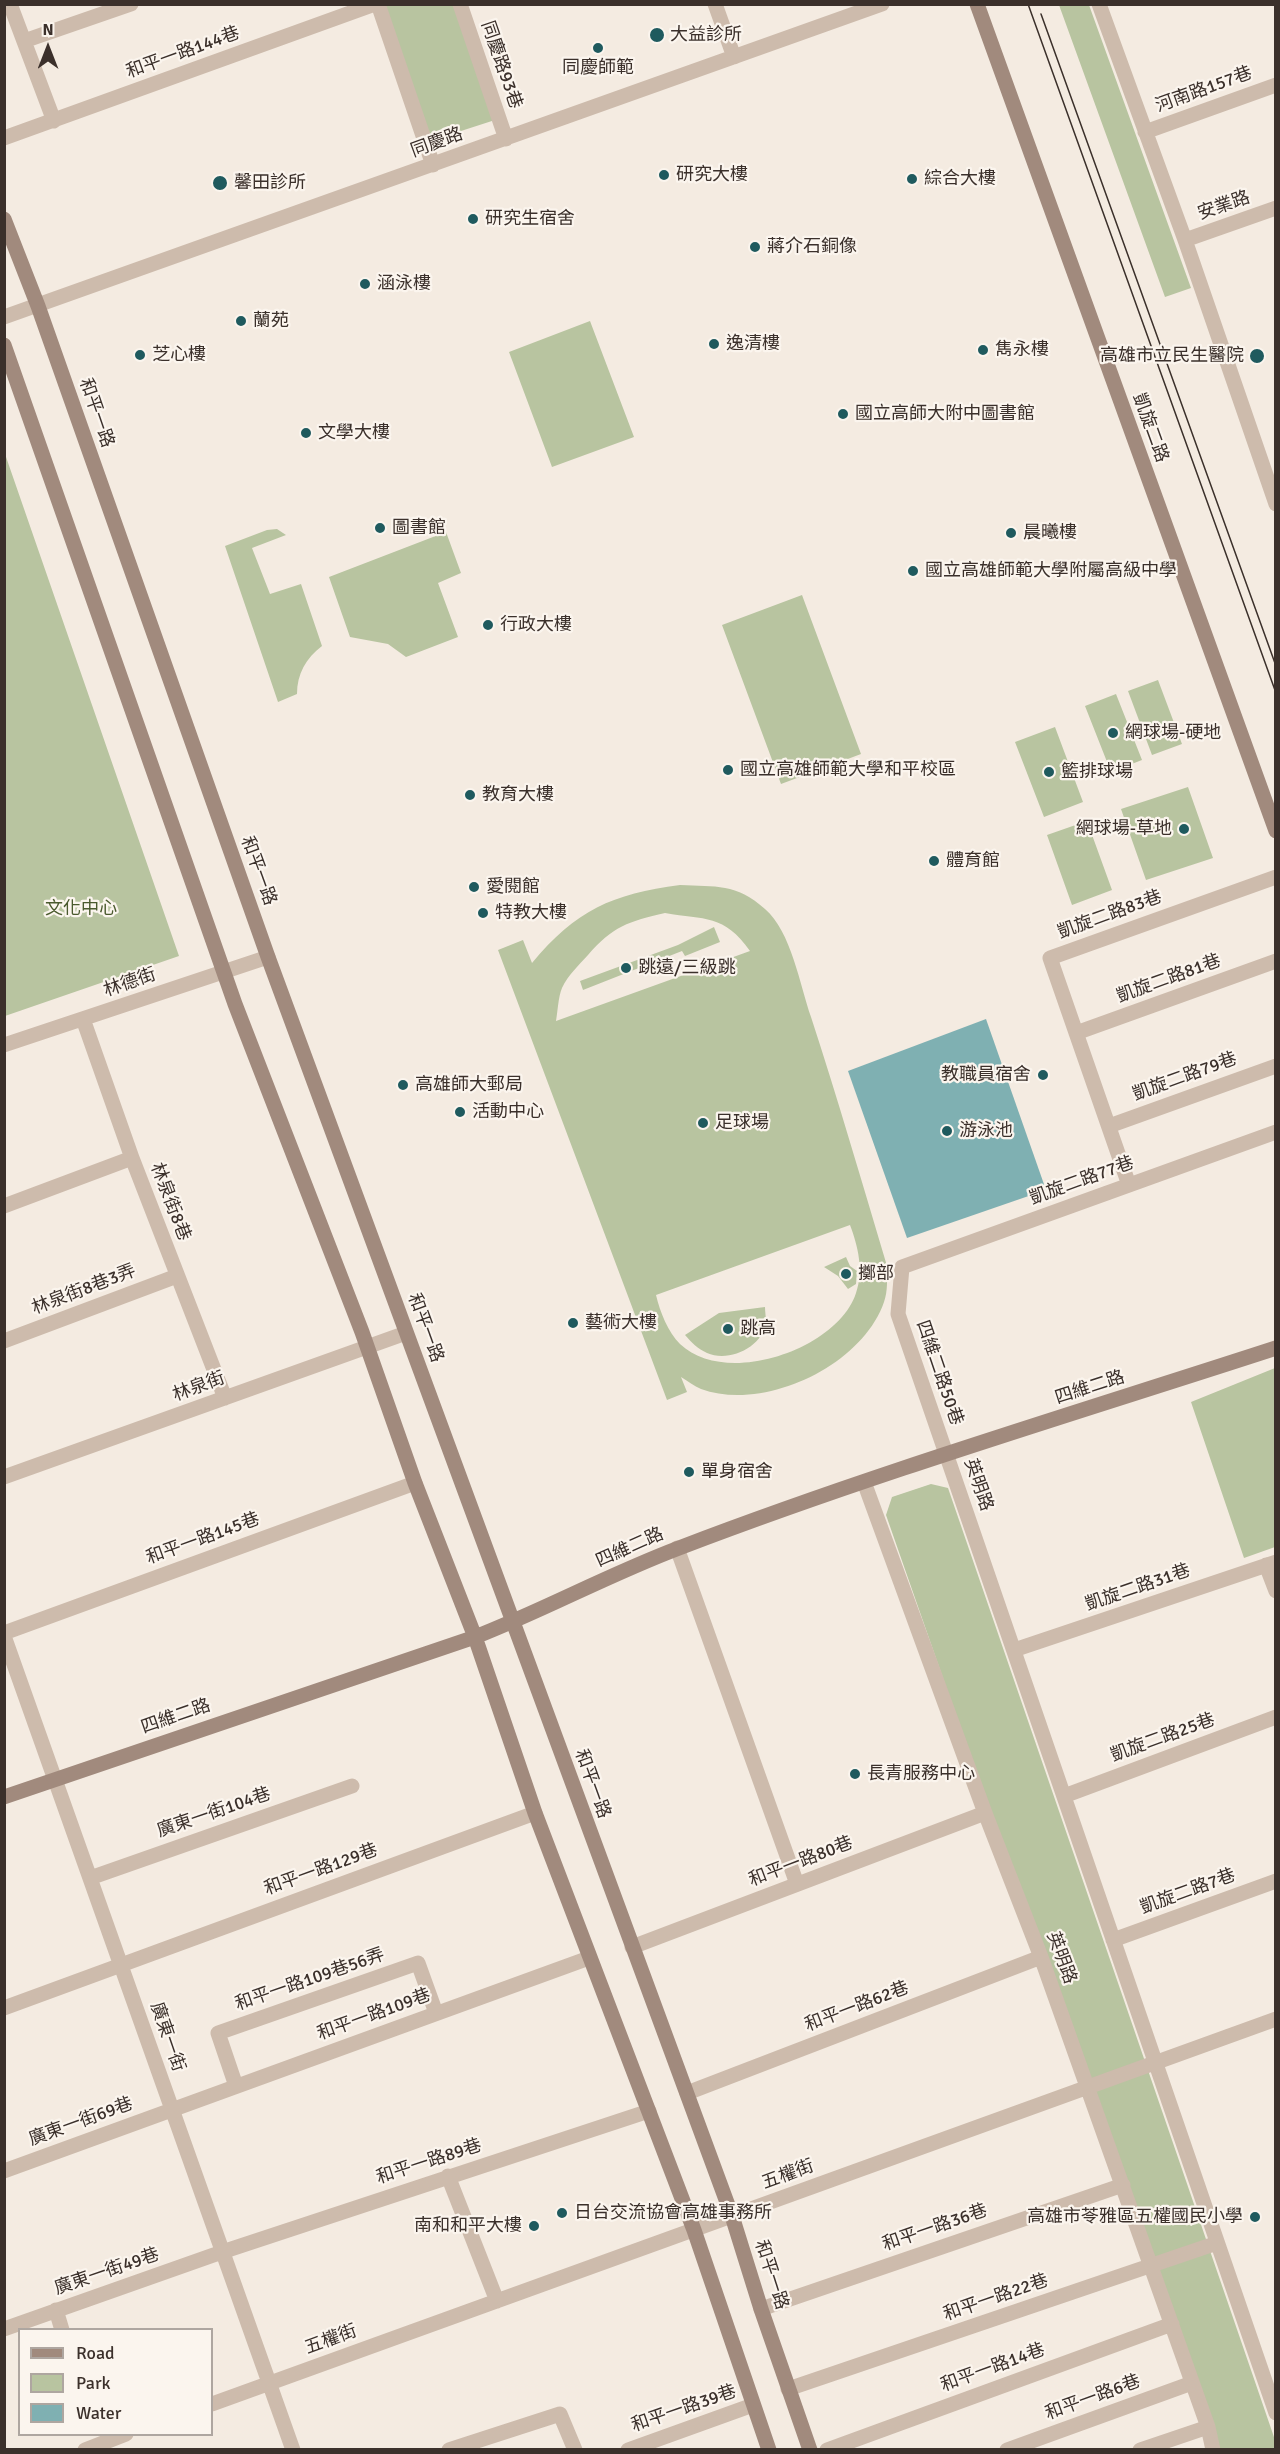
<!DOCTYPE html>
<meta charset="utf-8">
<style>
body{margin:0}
#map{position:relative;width:1280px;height:2454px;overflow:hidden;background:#f4ebe1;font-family:Signika,sans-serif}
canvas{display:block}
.frame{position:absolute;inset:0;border:6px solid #3b302b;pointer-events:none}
.legend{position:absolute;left:18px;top:2328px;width:195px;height:108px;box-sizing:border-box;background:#fbf5ee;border:2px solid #aea6a0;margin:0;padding:8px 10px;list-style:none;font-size:18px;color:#3b302b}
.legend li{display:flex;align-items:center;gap:12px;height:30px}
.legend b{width:30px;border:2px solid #aea6a0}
.north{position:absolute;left:18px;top:18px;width:60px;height:60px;-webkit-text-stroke:4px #fbf5ee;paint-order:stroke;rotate:0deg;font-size:16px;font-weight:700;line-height:24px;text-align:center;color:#3b302b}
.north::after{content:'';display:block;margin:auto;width:21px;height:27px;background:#3b302b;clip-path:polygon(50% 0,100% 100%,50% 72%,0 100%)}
</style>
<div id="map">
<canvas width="1280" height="2454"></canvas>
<div class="frame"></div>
<ul class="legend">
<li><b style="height:8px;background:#a18a7d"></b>Road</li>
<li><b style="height:16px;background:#b8c4a0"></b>Park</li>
<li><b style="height:16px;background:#7fb0b2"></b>Water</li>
</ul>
<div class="north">N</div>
</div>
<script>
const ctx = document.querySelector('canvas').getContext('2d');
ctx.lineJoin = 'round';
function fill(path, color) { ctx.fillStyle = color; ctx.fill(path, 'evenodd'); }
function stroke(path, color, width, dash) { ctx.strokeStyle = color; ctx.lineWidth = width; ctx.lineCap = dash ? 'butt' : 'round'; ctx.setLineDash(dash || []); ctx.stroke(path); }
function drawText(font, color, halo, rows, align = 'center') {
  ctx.font = font + ' Signika,"Noto Sans TC",sans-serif'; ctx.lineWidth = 4.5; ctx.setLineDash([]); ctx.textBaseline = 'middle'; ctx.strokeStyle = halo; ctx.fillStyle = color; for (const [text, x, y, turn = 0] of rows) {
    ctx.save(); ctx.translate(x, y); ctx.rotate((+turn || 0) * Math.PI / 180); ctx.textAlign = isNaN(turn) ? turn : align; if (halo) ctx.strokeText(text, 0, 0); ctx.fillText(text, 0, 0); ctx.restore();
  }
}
const green = new Path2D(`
 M384 5H455L495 120 430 141Z
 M1059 5H1089L1191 288 1165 297Z
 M590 321 634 437 552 467 509 352Z
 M5 454 179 956 5 1016H4Z
 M277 529 286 535 252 548 270 594 301 584 322 646C306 658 297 674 297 694L278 702 225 546 267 530Z
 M446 532 461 573 438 583 458 637 406 657 388 644 350 637 329 577Z
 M802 595 861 754 781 784 722 625Z
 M1158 680 1182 744 1152 755 1128 691Z
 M1116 694 1142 760 1111 772 1085 706Z
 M1055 727 1083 802 1044 817 1015 742Z
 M1188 787 1213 858 1146 880 1121 809Z
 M1087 821 1112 890 1072 905 1047 835Z
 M680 885C716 887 736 883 765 909 791 931 800 985 811 1017 838 1100 862 1182 887 1266 887 1278 888 1291 884 1302 862 1366 764 1412 701 1389 694 1386 688 1381 681 1377L687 1392 667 1400 498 950 523 940 532 963C576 910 612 894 680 885ZM665 913C705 920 724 914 750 951L556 1021C558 1010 558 998 562 988 568 975 579 965 588 955 612 927 629 921 665 913ZM850 1225C858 1246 864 1271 856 1293 838 1349 726 1388 680 1344 668 1332 660 1312 656 1295Z
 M714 927 720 942 685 956 682 951 583 990 580 981 678 945Z
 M846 1257 850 1266 857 1271 856 1284 848 1289 838 1276 824 1267Z
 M765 1307C765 1312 766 1317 766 1322 763 1347 729 1363 707 1353 698 1349 691 1342 685 1335L719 1313Z
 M1275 1368V1547L1244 1558 1191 1402Z
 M931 1484 948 1488 1275 2440V2449H1212L886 1515 892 1497Z`);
const water = new Path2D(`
 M986 1019 1046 1190 907 1238 848 1071Z`);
const street = new Path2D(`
 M10 4 54 121
 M378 4 433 165
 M460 4 506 139
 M715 4 734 57
 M1099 4 1185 240 1276 504
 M24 41 131 4
 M1145 132 1276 85
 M4 138 375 4
 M1185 240 1276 208
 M4 317 882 4
 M83 1019 132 1158 225 1398
 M1076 1033 1276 961
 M4 1045 268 957
 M1109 1126 1276 1066
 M1276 1132 902 1267 898 1314 1276 2413
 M1129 1185 1050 958 1276 877
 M4 1206 132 1158
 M4 1341 177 1276
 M4 1477 406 1333
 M864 1482 985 1813 1041 1957 1208 2427 1213 2450
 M677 1548 797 1884
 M1266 1565 1276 1591
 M4 1633 415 1483
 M4 1636 293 2450
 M1014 1650 1276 1562
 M1064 1796 1276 1717
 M90 1878 352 1786
 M1113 1940 1276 1881
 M632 1947 985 1813
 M4 2008 535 1813
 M236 2086 218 2033 418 1963 436 2013
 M687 2093 1041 1957
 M4 2171 589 1958
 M448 2176 497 2301
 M761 2309 1123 2185
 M56 2310 62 2330
 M4 2329 222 2252 649 2111
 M788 2389 1217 2243
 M212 2404 1276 2019
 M85 2450 126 2434
 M449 2450 560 2414 575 2450
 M628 2450 753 2405
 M827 2450 1172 2324
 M1007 2450 1192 2383
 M1140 2450 1208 2427`);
const secondary = new Path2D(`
 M977 4 1276 831
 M4 219 38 306 268 957 732 2216 761 2309 810 2450
 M4 345 235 1004 362 1332 415 1483 475 1637 535 1813 694 2230 769 2450
 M4 1797 475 1637C544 1610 610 1574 679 1548 875 1473 1076 1413 1276 1348`);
const tram = new Path2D(`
 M1028 4 1276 693
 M1041 14 1276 666`);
const markers = [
 [657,35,8,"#1f5a5e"],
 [598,48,6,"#1f5a5e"],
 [664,175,6,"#1f5a5e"],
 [912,179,6,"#1f5a5e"],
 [220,183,8,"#1f5a5e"],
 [473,219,6,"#1f5a5e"],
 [755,247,6,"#1f5a5e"],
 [365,284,6,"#1f5a5e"],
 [241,321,6,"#1f5a5e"],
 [714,344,6,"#1f5a5e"],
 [983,350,6,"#1f5a5e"],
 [140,355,6,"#1f5a5e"],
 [1257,356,8,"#1f5a5e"],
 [843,414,6,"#1f5a5e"],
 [306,433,6,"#1f5a5e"],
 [380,528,6,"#1f5a5e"],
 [1011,533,6,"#1f5a5e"],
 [913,571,6,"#1f5a5e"],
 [488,625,6,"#1f5a5e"],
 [1113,733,6,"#1f5a5e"],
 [728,770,6,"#1f5a5e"],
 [1049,772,6,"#1f5a5e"],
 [470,795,6,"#1f5a5e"],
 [1184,829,6,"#1f5a5e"],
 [934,861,6,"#1f5a5e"],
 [474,887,6,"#1f5a5e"],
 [483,913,6,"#1f5a5e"],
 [626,968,6,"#1f5a5e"],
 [1043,1075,6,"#1f5a5e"],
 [403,1085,6,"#1f5a5e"],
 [460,1112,6,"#1f5a5e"],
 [703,1123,6,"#1f5a5e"],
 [947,1131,6,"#1f5a5e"],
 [846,1274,6,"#1f5a5e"],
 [573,1323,6,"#1f5a5e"],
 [728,1329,6,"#1f5a5e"],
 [689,1472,6,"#1f5a5e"],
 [855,1774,6,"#1f5a5e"],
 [562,2213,6,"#1f5a5e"],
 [1255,2217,6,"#1f5a5e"],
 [534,2226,6,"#1f5a5e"]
];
const poiNames = [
 ["大益診所",670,35],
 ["同慶師範",598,68,"center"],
 ["研究大樓",676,175],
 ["綜合大樓",924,179],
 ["馨田診所",234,183],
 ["研究生宿舍",485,219],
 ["蔣介石銅像",767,247],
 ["涵泳樓",377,284],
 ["蘭苑",253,321],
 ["逸清樓",726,344],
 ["雋永樓",995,350],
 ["芝心樓",152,355],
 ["高雄市立民生醫院",1244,356,"right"],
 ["國立高師大附中圖書館",855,414],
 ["文學大樓",318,433],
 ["圖書館",392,528],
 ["晨曦樓",1023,533],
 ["國立高雄師範大學附屬高級中學",925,571],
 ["行政大樓",500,625],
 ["網球場-硬地",1125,733],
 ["國立高雄師範大學和平校區",740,770],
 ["籃排球場",1061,772],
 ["教育大樓",482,795],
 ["網球場-草地",1172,829,"right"],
 ["體育館",946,861],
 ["愛閱館",486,887],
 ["特教大樓",495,913],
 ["跳遠/三級跳",638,968],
 ["教職員宿舍",1031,1075,"right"],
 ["高雄師大郵局",415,1085],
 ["活動中心",472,1112],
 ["足球場",715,1123],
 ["游泳池",959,1131],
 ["擲部",858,1274],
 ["藝術大樓",585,1323],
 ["跳高",740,1329],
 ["單身宿舍",701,1472],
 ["長青服務中心",867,1774],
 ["日台交流協會高雄事務所",574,2213],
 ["高雄市苓雅區五權國民小學",1243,2217,"right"],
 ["南和和平大樓",522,2226,"right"]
];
const streetNames = [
 ["和平一路144巷",183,53,-20],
 ["同慶路93巷",501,65,71],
 ["河南路157巷",1204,90,-20],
 ["同慶路",437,143,-20],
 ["安業路",1224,206,-19],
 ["和平一路",96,413,71],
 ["凱旋二路",1150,428,70],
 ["和平一路",258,871,70],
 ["凱旋二路83巷",1110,915,-20],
 ["凱旋二路81巷",1169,979,-20],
 ["林德街",130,983,-19],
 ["凱旋二路79巷",1185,1077,-20],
 ["凱旋二路77巷",1082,1181,-20],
 ["林泉街8巷",170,1202,69],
 ["林泉街8巷3弄",84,1290,-21],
 ["和平一路",425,1328,70],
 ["四維二路50巷",939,1373,71],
 ["林泉街",199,1387,-20],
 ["四維二路",1090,1388,-18],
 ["英明路",978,1485,71],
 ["和平一路145巷",203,1539,-20],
 ["四維二路",630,1548,-24],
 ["凱旋二路31巷",1138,1588,-19],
 ["四維二路",176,1717,-19],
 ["凱旋二路25巷",1163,1738,-20],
 ["和平一路",592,1784,70],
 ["廣東一街104巷",214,1813,-19],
 ["和平一路80巷",801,1862,-21],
 ["和平一路129巷",321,1870,-20],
 ["凱旋二路7巷",1188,1892,-20],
 ["英明路",1061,1958,70],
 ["和平一路109巷56弄",310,1980,-19],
 ["和平一路62巷",857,2007,-21],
 ["和平一路109巷",374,2015,-20],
 ["廣東一街",167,2037,71],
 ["廣東一街69巷",81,2122,-20],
 ["和平一路89巷",429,2162,-18],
 ["五權街",788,2175,-20],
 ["和平一路36巷",935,2228,-19],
 ["廣東一街49巷",107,2272,-19],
 ["和平一路",771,2275,72],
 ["和平一路22巷",996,2298,-19],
 ["五權街",331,2340,-20],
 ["和平一路14巷",993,2368,-20],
 ["和平一路6巷",1093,2398,-20],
 ["和平一路39巷",684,2409,-19]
];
const parkNames = [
 ["文化中心",81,909]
];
fill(green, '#b8c4a0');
fill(water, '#7fb0b2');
stroke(street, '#cdbbac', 15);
stroke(secondary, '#a18a7d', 15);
stroke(tram, '#3b302b', 1.5);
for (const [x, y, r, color] of markers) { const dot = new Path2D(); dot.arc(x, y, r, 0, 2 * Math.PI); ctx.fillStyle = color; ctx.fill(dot); stroke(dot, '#fbf5ee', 2); }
drawText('18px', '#3b302b', '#fbf5ee', poiNames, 'left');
drawText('18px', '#3b302b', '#fbf5ee', streetNames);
drawText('18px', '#4a5a2e', '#fbf5ee', parkNames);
</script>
